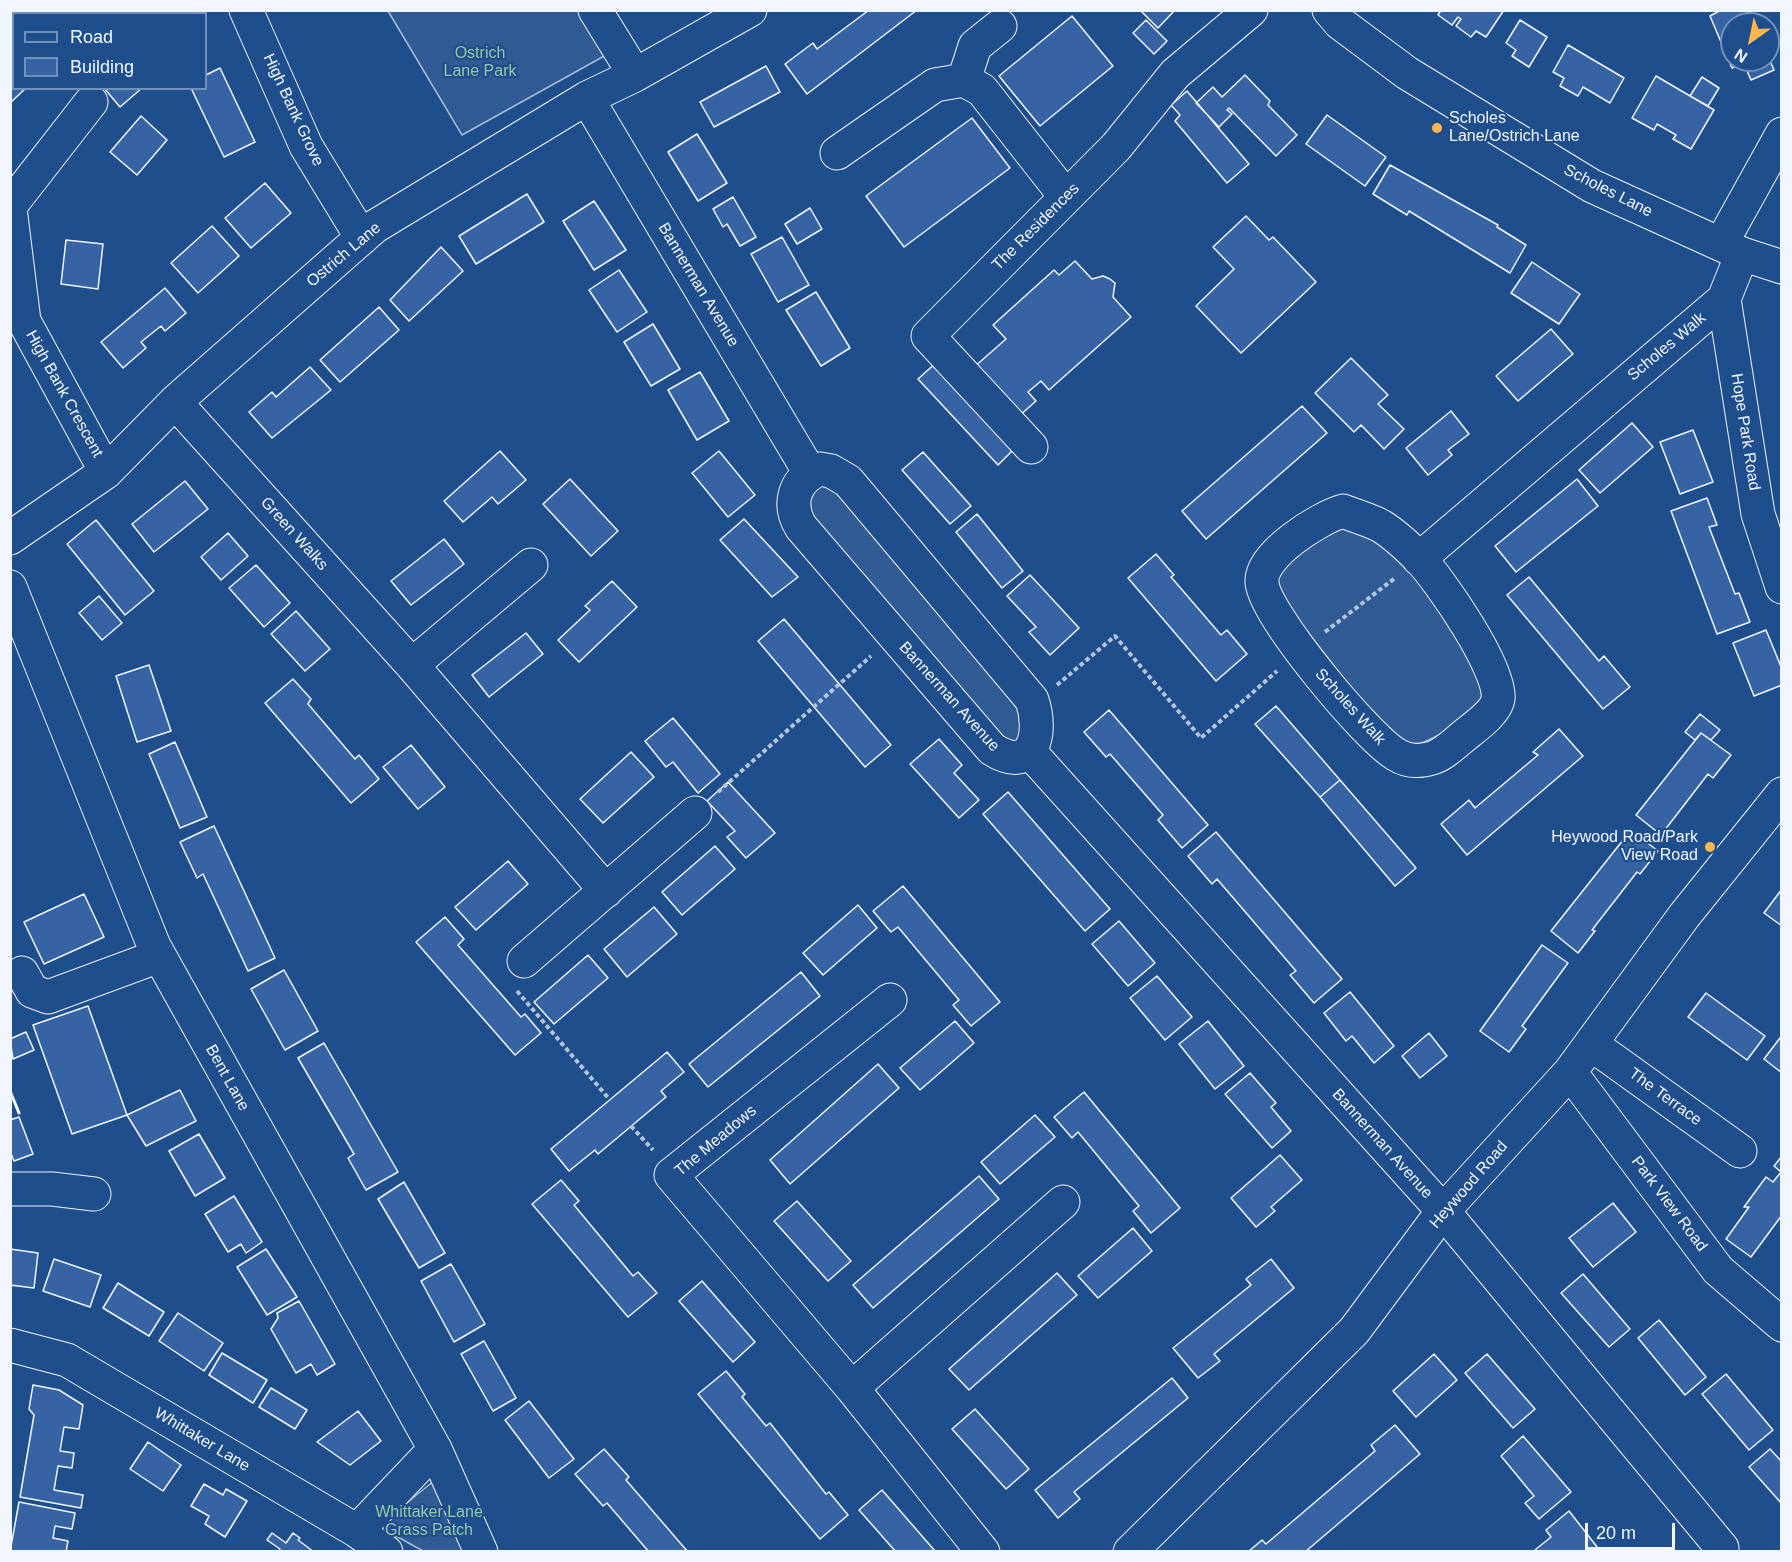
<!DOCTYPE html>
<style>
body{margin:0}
#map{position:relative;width:1792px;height:1562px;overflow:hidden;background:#1f4e8c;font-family:Helvetica,sans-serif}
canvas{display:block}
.frame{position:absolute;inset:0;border:12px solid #f2f6ff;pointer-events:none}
.legend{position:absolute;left:12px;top:12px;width:195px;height:78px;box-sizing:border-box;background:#1f4e8c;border:2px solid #7391ba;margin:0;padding:8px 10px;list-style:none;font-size:18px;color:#f2f6ff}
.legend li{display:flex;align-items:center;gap:12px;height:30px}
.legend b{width:30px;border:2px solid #7391ba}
.north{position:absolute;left:1720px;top:12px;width:60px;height:60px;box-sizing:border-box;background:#1f4e8c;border:2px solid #7391ba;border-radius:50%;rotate:213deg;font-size:16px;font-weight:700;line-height:24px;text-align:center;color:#f2f6ff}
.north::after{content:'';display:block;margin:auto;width:21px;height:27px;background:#ffb74d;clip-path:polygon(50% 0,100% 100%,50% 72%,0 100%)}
.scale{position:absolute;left:1585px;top:1523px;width:90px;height:27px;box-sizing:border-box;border:3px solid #f2f6ff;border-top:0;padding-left:8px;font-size:18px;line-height:21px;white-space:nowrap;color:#f2f6ff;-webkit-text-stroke:4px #1f4e8c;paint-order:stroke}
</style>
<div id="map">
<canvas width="1792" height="1562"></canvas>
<div class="frame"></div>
<ul class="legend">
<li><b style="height:8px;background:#1f4e8c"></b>Road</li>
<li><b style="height:16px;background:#3563a3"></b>Building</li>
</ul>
<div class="north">N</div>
<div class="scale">20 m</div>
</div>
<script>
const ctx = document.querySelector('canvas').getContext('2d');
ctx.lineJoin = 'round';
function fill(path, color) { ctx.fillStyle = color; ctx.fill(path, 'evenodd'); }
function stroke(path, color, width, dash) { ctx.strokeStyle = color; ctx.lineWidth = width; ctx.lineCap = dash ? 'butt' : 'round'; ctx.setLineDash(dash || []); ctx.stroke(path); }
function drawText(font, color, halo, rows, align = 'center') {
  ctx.font = font + ' Helvetica,sans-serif'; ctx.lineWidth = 4.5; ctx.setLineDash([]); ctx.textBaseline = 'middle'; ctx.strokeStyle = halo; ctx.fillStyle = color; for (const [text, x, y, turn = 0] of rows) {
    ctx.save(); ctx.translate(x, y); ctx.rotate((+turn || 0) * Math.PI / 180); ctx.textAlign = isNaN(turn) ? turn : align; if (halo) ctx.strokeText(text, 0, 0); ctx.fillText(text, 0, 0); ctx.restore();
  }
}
const built = new Path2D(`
 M388 11H578L606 55 462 135Z
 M822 483 835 487 1020 706V740L1009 746 808 516 810 486Z
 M1337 521 1382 537 1463 635 1487 696 1458 726 1422 743 1409 744 1376 720 1275 590 1279 565Z
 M440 1476 475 1551H423L378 1526Z`);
const building = new Path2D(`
 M869 10H917L807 94 785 64 813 43 817 49Z
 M1140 10H1175L1158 28Z
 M1441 10H1504L1486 37 1476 31 1471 37 1456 26 1461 19 1458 17 1452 25 1438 15Z
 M1746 10 1752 24H1732V60H1768V56L1774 70 1751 80 1744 64 1732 68 1710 16 1721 10Z
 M1072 16 1113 66 1040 126 999 76Z
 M1146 20 1167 41 1154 54 1133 33Z
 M1520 20 1547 37 1529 67 1512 56 1516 50 1506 43Z
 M1568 45 1624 78 1610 103 1583 87 1578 96 1560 86 1564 78 1553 72Z
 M10 61 14 64V88H26L10 103Z
 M766 66 780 92 714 127 700 102Z
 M220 68 255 142 224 157 191 88H206V75Z
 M1245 75 1270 101 1268 105 1297 135 1276 156 1229 108 1227 110 1232 114 1219 127 1196 103 1213 87 1222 97Z
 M1656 76 1714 110 1691 149 1673 139 1676 135 1657 124 1654 130 1632 118Z
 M1702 77 1719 88 1708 106 1690 96Z
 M104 88H142L120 107Z
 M1187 91 1249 164 1227 183 1175 121 1180 115 1171 105Z
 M1327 115 1386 157 1365 186 1306 144Z
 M141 116 167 140 137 175 110 152Z
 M972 118 1010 168 904 247 866 196Z
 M697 134 727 183 698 201 668 152Z
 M1390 165 1498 225 1497 227 1526 245 1510 273 1409 211 1407 215 1373 194Z
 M265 183 291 213 251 248 225 218Z
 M527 194 544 222 476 264 459 236Z
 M733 197 756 237 740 246 727 224 723 227 713 209Z
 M594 201 626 250 594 270 563 221Z
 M810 208 822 229 797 244 785 224Z
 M1246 216 1269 240 1273 237 1316 282 1241 353 1196 306 1234 269 1213 247Z
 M212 226 239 256 198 293 171 263Z
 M782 237 809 285 778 302 751 254Z
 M66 240 103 244 98 289 61 284Z
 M441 247 463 271 409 321 390 300Z
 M1075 261 1092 279 1103 276 1110 279 1115 283 1113 297 1131 317 1049 390 1041 381 1028 392 1036 401 1018 417 973 368 1006 339 993 325 1054 270 1059 275Z
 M1532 262 1580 294 1559 324 1511 293Z
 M619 270 647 312 617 332 589 290Z
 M165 288 186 313 165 331 161 326 141 342 146 348 123 368 101 342Z
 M816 292 850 348 821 366 786 310Z
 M379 307 399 330 340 382 320 360Z
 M653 324 680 369 651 386 624 342Z
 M1551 329 1573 354 1518 401 1496 376Z
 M1351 358 1388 395 1378 404 1404 429 1384 449 1361 425 1354 432 1315 393Z
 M938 361 1017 446 998 465 918 379Z
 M310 367 331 390 272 438 249 412 272 392 276 397Z
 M700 372 729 421 697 440 668 390Z
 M1302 406 1327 433 1206 539 1182 511Z
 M1451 411 1469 434 1448 450 1452 455 1428 475 1406 448Z
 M1632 423 1653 447 1600 493 1579 470Z
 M1693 430 1713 482 1680 494 1660 442Z
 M500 451 526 480 498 504 492 497 463 522 444 501Z
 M719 451 755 495 728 517 692 473Z
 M923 452 971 506 950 524 902 470Z
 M570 479 618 531 591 556 543 504Z
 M1577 479 1598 506 1516 572 1495 546Z
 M185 481 208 509 154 552 132 524Z
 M1707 498 1717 525 1709 527 1735 594 1739 593 1750 622 1717 634 1671 511Z
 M977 514 1023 571 1002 588 956 532Z
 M744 519 798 577 772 597 720 540Z
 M96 520 154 591 125 615 67 544Z
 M228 533 248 556 221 580 201 557Z
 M444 539 464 564 411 605 391 581Z
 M1156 554 1174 575 1171 577 1221 635 1227 630 1247 654 1216 681 1128 578Z
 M256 565 290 603 264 627 229 588Z
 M1030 575 1079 628 1050 655 1029 632 1036 627 1007 596Z
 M1529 577 1599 661 1604 656 1630 687 1603 709 1507 595Z
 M612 581 637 607 579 662 558 640 590 610 585 606Z
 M99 596 122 623 102 640 79 613Z
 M296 611 330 649 305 671 271 634Z
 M784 619 891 745 865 767 758 641Z
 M1766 630 1782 669V685L1754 696 1733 643Z
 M526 633 543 654 489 697 472 675Z
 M149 665 171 731 137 742 116 676Z
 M293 679 311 699 308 704 355 759 359 755 379 779 351 803 265 703Z
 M1276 706 1340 780 1320 797 1255 724Z
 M1109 710 1208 825 1182 848 1158 820 1163 815 1110 754 1106 757 1084 732Z
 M1700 714 1720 730 1711 740 1701 733 1695 740 1685 732Z
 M673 718 720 774 698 793 673 762 666 767 645 741Z
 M1559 729 1583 756 1467 855 1441 824 1469 800 1475 808 1538 755 1533 752Z
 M1701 733 1731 755 1713 778 1708 774 1661 835 1636 815Z
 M939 739 962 765 954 773 979 800 959 818 910 764Z
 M175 742 207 817 180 828 149 754Z
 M411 745 445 787 418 809 383 767Z
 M631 752 654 777 603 823 580 799Z
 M1340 780 1416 868 1395 886 1320 797Z
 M728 782 775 833 746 858 727 837 735 831 707 801Z
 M1008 792 1110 909 1085 931 983 814Z
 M214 826 275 958 248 971 203 874 197 878 180 842Z
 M1631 830 1658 851 1640 874 1637 872 1592 930 1595 931 1578 953 1551 931Z
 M1216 832 1342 979 1314 1003 1290 975 1296 971 1217 879 1212 884 1188 856Z
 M715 846 735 869 682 915 662 892Z
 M508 861 528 884 476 930 455 907Z
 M903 886 1000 1002 971 1026 953 1005 959 1000 898 927 891 932 873 911Z
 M1782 889V926L1764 913Z
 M84 894 104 937 44 964 24 922Z
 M858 905 877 928 823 975 803 953Z
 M654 907 677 934 627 977 604 949Z
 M445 917 464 939 458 945 521 1017 525 1014 541 1033 515 1055 416 942Z
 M1119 921 1155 963 1128 986 1092 944Z
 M1542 945 1568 963 1522 1026 1526 1029 1509 1052 1480 1031Z
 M588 955 608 978 554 1024 534 1002Z
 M284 970 318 1031 285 1050 251 989Z
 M801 972 820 996 708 1087 689 1064Z
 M1157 976 1192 1017 1165 1040 1130 998Z
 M1350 992 1394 1046 1374 1063 1352 1036 1346 1041 1324 1013Z
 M1706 993 1765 1036 1747 1060 1688 1017Z
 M88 1006 127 1115 72 1134 33 1025Z
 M955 1021 974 1043 920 1090 900 1068Z
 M1208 1021 1244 1066 1215 1089 1179 1044Z
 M26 1032 34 1050 13 1059 10 1039Z
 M1429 1033 1447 1056 1420 1078 1402 1056Z
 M1780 1038 1782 1040V1073L1764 1059Z
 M324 1043 398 1172 366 1190 348 1158 354 1154 298 1058Z
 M667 1052 684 1072 661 1091 666 1097 598 1154 595 1150 569 1171 551 1149Z
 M878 1064 899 1088 790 1184 770 1160Z
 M1250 1073 1276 1103 1271 1107 1291 1131 1272 1148 1225 1094Z
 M180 1090 196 1121 146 1146 127 1115Z
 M1084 1092 1180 1208 1151 1233 1133 1211 1139 1206 1078 1132 1072 1138 1054 1117Z
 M1035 1115 1055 1137 1000 1184 981 1162Z
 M19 1117 33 1154 14 1161 10 1151V1120Z
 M199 1134 225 1178 195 1196 169 1151Z
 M1280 1155 1302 1180 1271 1207 1275 1211 1256 1227 1231 1198Z
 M1782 1156V1215L1751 1257 1726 1239 1749 1207H1744L1766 1177 1773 1182 1781 1172 1774 1166Z
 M979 1176 999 1199 873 1308 853 1285Z
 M561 1180 579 1201 574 1205 633 1276 638 1272 657 1293 628 1317 532 1204Z
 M404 1182 445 1253 419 1268 378 1199Z
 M234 1196 262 1242 246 1253 241 1244 228 1252 205 1214Z
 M797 1201 851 1261 828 1281 774 1221Z
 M1613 1203 1636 1232 1593 1267 1569 1238Z
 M1133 1228 1152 1251 1098 1298 1078 1276Z
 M10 1249 38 1253 34 1288 10 1285Z
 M266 1249 297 1297 267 1315 237 1267Z
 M54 1259 101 1275 90 1307 43 1291Z
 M1271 1259 1294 1288 1214 1354 1220 1361 1198 1378 1173 1348 1251 1285 1246 1279Z
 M451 1264 485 1324 454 1342 421 1281Z
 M1057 1273 1077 1295 969 1390 949 1369Z
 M1583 1274 1630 1329 1609 1347 1561 1293Z
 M702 1281 755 1342 733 1362 679 1301Z
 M118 1283 164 1312 149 1336 103 1308Z
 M299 1301 335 1364 317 1375 311 1364 296 1373 271 1329 278 1318 277 1313Z
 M178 1313 223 1343 204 1371 159 1341Z
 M1659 1320 1706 1377 1685 1395 1638 1338Z
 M484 1341 516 1398 493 1411 461 1354Z
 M222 1353 267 1380 253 1403 209 1375Z
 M1434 1354 1457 1380 1416 1417 1393 1391Z
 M1487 1354 1535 1409 1513 1428 1465 1373Z
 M726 1371 745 1394 742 1397 766 1426 770 1423 826 1494 829 1492 848 1515 820 1539 698 1394Z
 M1726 1374 1773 1430 1749 1450 1702 1394Z
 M1172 1378 1188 1398 1074 1492 1080 1499 1058 1518 1035 1490Z
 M33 1385 59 1390 83 1405 79 1429 64 1427 60 1451 74 1453 72 1468 58 1466 54 1490 83 1495 81 1508 20 1497 34 1415 29 1409Z
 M271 1388 307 1410 295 1429 259 1407Z
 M529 1401 574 1459 549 1478 505 1420Z
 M975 1409 1029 1469 1006 1489 952 1429Z
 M358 1411 381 1441 350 1465 317 1442Z
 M1395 1425 1420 1454 1305 1552H1248L1262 1540 1266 1544 1375 1451 1371 1445Z
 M1523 1436 1571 1492 1539 1519 1525 1503 1534 1496 1501 1456Z
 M148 1442 181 1465 163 1491 130 1469Z
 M604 1449 629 1477 626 1480 688 1552H649L607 1503 603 1506 575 1474Z
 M1770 1449 1782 1462V1504L1749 1467Z
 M204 1484 223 1495 226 1489 247 1501 225 1537 205 1524 209 1516 191 1506Z
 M882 1490 935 1551V1552H896L859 1510Z
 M19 1502 75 1513 72 1529 55 1526 53 1538 68 1541 66 1552H10Z
 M1569 1511 1601 1552H1536L1535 1550 1551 1537 1546 1530Z
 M272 1533 286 1543 293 1533 300 1538 298 1540 314 1552H278L280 1549 267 1540Z`);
const path = new Path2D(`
 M1325 632 1395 578
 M1057 685 1115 636 1201 738 1277 671
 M718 792 871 656
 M517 991 610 1100
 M631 1126 653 1150`);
const minor = new Path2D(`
 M246 10 306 146 362 238
 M595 10 635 75
 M964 80 975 46 1000 26
 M587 98 810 473
 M837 153 935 85 964 80 982 90 1066 197
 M10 206 91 102
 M10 208 24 321 106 472
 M1721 244 1782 134
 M1742 254 1724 299 1758 514 1782 587
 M175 402 412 665 606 891
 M1031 447 928 336 1116 147 1175 74 1251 10
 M820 469 831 471 848 481 1032 700C1043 732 1034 776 992 749L801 527C787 504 794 479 820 469Z
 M1343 511C1355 516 1370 520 1381 526 1394 534 1409 548 1419 558 1440 580 1502 670 1498 699 1496 712 1475 727 1465 735 1455 743 1443 755 1432 758 1419 762 1408 762 1397 755 1368 739 1263 613 1262 582 1260 555 1319 518 1343 511Z
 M10 538 106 472 175 402 374 227 587 98 635 75 750 10
 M1419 559 1724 299
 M10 587 154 946 435 1449 481 1552
 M412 665 531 565
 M1029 751 1443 1211 1722 1548
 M524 961 695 813
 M22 973 32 991 48 997 159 956
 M890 1000 671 1175 852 1388 983 1552
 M1591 1044 1740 1151
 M1570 1072 1718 1270 1782 1325
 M10 1189H52L94 1194
 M10 1345 67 1360 357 1531 386 1552
 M852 1388 1063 1202
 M357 1531 435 1449
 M1130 1552 1354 1331 1443 1211 1570 1072 1684 916 1782 794`);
const major = new Path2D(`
 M1329 10 1340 23 1407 73 1592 186 1742 254 1782 267`);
const wall = new Path2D(`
 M10 1091 19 1113`);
const markers = [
 [1437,128,6,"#ffb74d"],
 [1710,847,6,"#ffb74d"]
];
const parkNames = [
 ["Ostrich",480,54],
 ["Lane Park",480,72],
 ["Whittaker Lane",429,1513],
 ["Grass Patch",429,1531]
];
const streetNames = [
 ["High Bank Grove",293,110,65],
 ["Scholes Lane",1608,191,27],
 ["The Residences",1036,227,-45],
 ["Ostrich Lane",344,255,-40],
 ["Bannerman Avenue",698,285,59],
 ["Scholes Walk",1667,347,-40],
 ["High Bank Crescent",64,394,61],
 ["Hope Park Road",1745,432,81],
 ["Green Walks",294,534,48],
 ["Bannerman Avenue",949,697,48],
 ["Scholes Walk",1350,707,48],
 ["Bent Lane",227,1078,61],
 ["The Terrace",1665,1097,36],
 ["The Meadows",716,1141,-40],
 ["Bannerman Avenue",1382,1144,48],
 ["Heywood Road",1469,1185,-49],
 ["Park View Road",1669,1204,53],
 ["Whittaker Lane",202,1440,31]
];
const poiNames = [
 ["Scholes",1449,119],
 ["Lane/Ostrich Lane",1449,137],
 ["Heywood Road/Park",1698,838,"right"],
 ["View Road",1698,856,"right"]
];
fill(built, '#305b95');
stroke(built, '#a8bbd7', 1.5);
fill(building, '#3563a3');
stroke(building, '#f2f6ff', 1.5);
stroke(minor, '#f2f6ff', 35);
stroke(major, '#f2f6ff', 35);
stroke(path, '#b3c4dc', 4, [4.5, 3]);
stroke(minor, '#1f4e8c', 33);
stroke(major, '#1f4e8c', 33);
stroke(wall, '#f2f6ff', 3);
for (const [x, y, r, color] of markers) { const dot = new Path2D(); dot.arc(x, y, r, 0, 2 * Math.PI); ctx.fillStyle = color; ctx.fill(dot); stroke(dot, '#1f4e8c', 2); }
drawText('16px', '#97c8a6', '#1f4e8c', parkNames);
drawText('16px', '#f2f6ff', '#1f4e8c', streetNames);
drawText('16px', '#f2f6ff', '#1f4e8c', poiNames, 'left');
</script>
